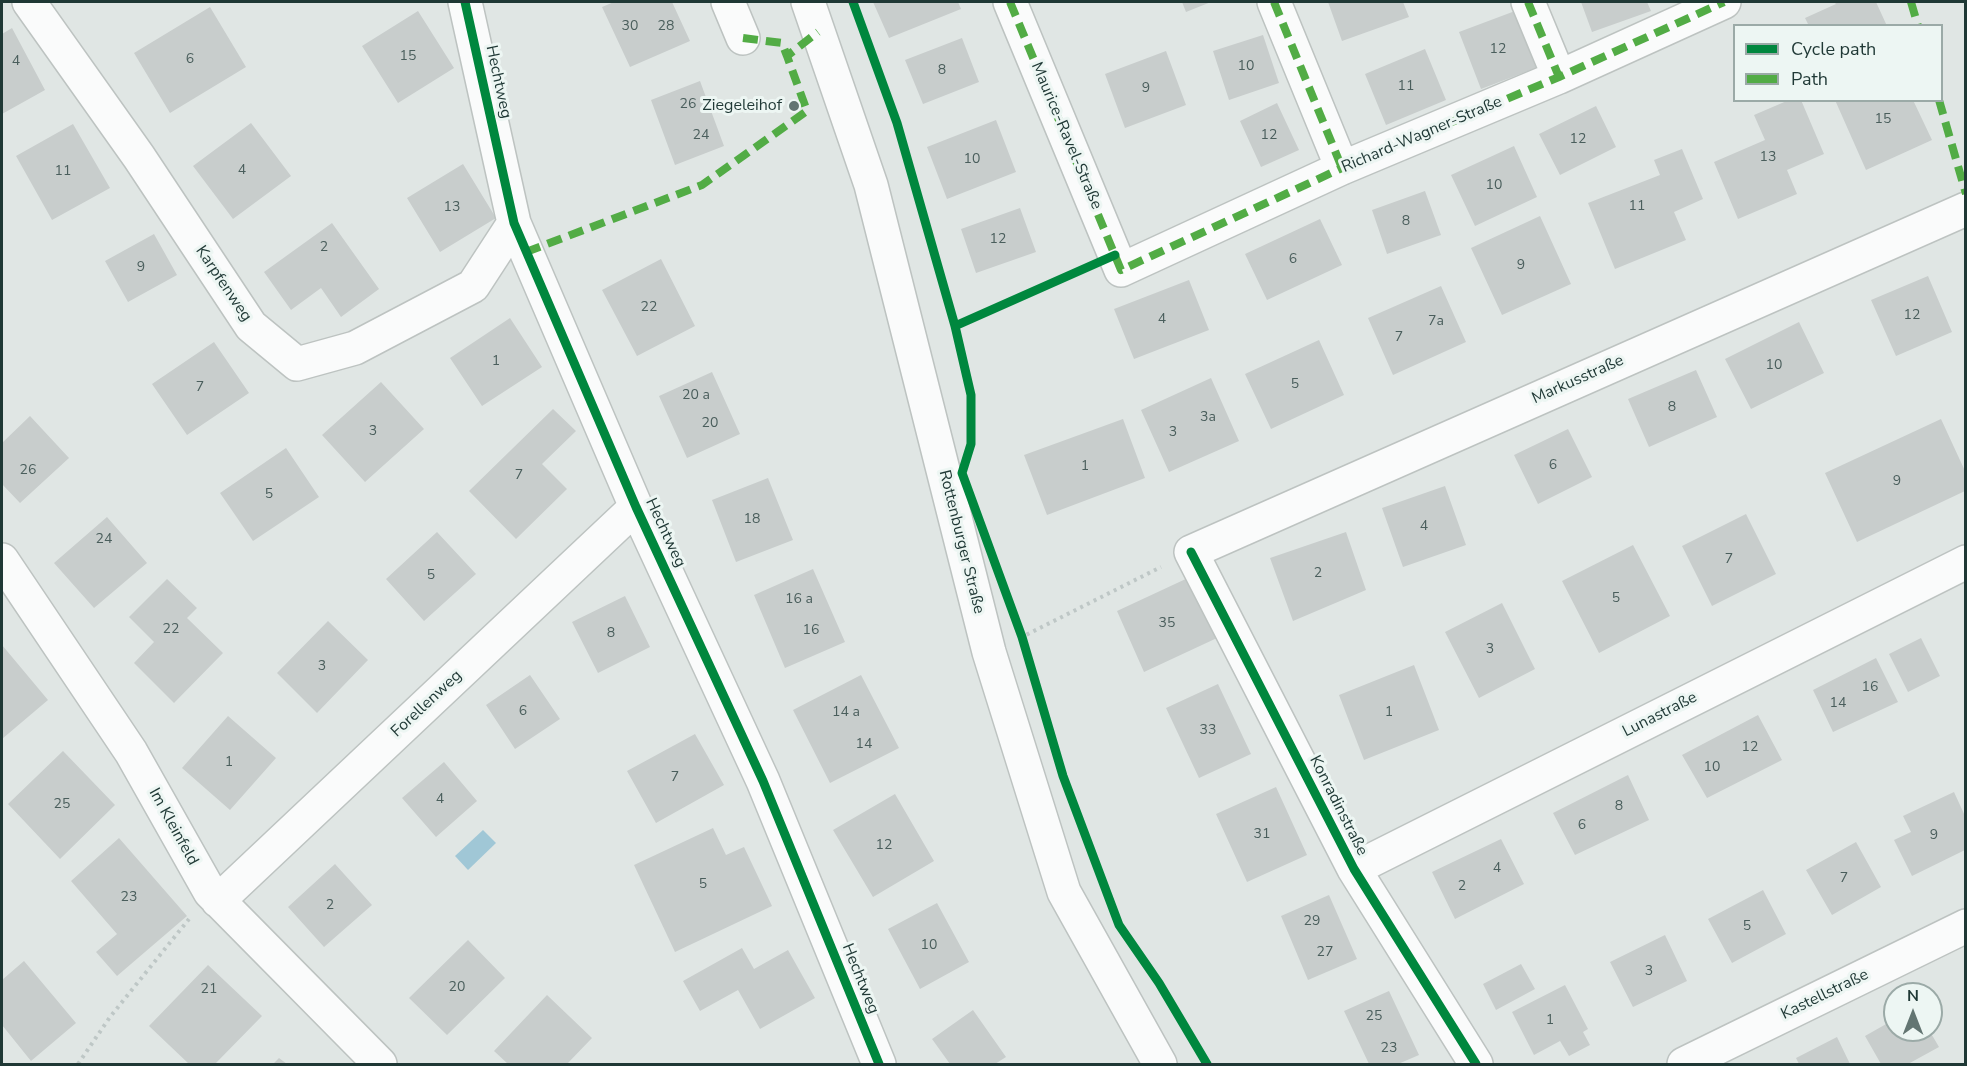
<!DOCTYPE html>
<meta charset="utf-8">
<style>
body{margin:0}
#map{position:relative;width:1967px;height:1066px;overflow:hidden;background:#e0e6e4;font-family:"Nunito Sans",sans-serif}
canvas{display:block}
.frame{position:absolute;inset:0;border:3px solid #1f3835;pointer-events:none}
.legend{position:absolute;left:1733px;top:24px;width:210px;height:78px;box-sizing:border-box;background:#edf6f3;border:2px solid #9baaa7;margin:0;padding:8px 10px;list-style:none;font-size:18px;color:#1f3835}
.legend li{display:flex;align-items:center;gap:12px;height:30px}
.legend b{width:30px;border:2px solid #9baaa7}
.north{position:absolute;left:1883px;top:982px;width:60px;height:60px;box-sizing:border-box;background:#edf6f3;border:2px solid #9baaa7;border-radius:50%;rotate:0deg;font-size:16px;font-weight:700;line-height:24px;text-align:center;color:#1f3835}
.north::after{content:'';display:block;margin:auto;width:21px;height:27px;background:#637572;clip-path:polygon(50% 0,100% 100%,50% 72%,0 100%)}
</style>
<div id="map">
<canvas width="1967" height="1066"></canvas>
<div class="frame"></div>
<ul class="legend">
<li><b style="height:8px;background:#00873e"></b>Cycle path</li>
<li><b style="height:8px;background:#52ac45"></b>Path</li>
</ul>
<div class="north">N</div>
</div>
<script>
const ctx = document.querySelector('canvas').getContext('2d');
ctx.lineJoin = 'round';
function fill(path, color) { ctx.fillStyle = color; ctx.fill(path, 'evenodd'); }
function stroke(path, color, width, dash) { ctx.strokeStyle = color; ctx.lineWidth = width; ctx.lineCap = dash ? 'butt' : 'round'; ctx.setLineDash(dash || []); ctx.stroke(path); }
function drawText(font, color, halo, rows, align = 'center') {
  ctx.font = font + ' "Nunito Sans",sans-serif'; ctx.lineWidth = 6; ctx.setLineDash([]); ctx.textBaseline = 'middle'; ctx.strokeStyle = halo; ctx.fillStyle = color; for (const [text, x, y, turn = 0] of rows) {
    ctx.save(); ctx.translate(x, y); ctx.rotate((+turn || 0) * Math.PI / 180); ctx.textAlign = isNaN(turn) ? turn : align; if (halo) ctx.strokeText(text, 0, 0); ctx.fillText(text, 0, 0); ctx.restore();
  }
}
const water = new Path2D(`
 M483 830 496 843 468 870 455 856Z`);
const building = new Path2D(`
 M614 2H672L690 41 630 67 602 7Z
 M873 2H958L961 9 889 38Z
 M1182 2H1211L1186 12Z
 M1328 2H1403L1409 17 1342 41Z
 M1581 2H1647L1651 11 1592 32Z
 M1834 2H1876L1887 26H1809L1805 18 1836 4Z
 M210 7 246 67 170 113 134 53Z
 M418 11 454 68 398 103 362 46Z
 M1515 11 1536 68 1481 89 1459 32Z
 M12 28 45 90 2 114V34Z
 M1263 35 1279 83 1229 100 1213 51Z
 M962 38 979 82 923 104 905 60Z
 M1425 49 1446 100 1386 125 1365 74Z
 M1166 51 1186 105 1125 128 1105 74Z
 M700 81 724 146 675 165 651 100Z
 M1789 100H1801L1824 154 1787 170 1797 194 1738 219 1714 162 1765 140 1754 115Z
 M1835 100H1913L1932 140 1866 170Z
 M1277 103 1299 150 1261 167 1240 121Z
 M1596 106 1616 147 1560 175 1539 134Z
 M996 120 1016 172 947 199 927 147Z
 M251 123 291 176 233 219 193 166Z
 M73 124 110 188 52 220 16 156Z
 M1514 146 1537 197 1475 226 1451 175Z
 M1682 149 1703 199 1674 212 1686 240 1615 269 1588 203 1660 175 1654 160Z
 M463 164 496 218 440 252 407 198Z
 M1425 191 1441 235 1387 254 1372 210Z
 M1020 208 1036 252 976 273 961 229Z
 M1540 216 1571 284 1502 315 1471 248Z
 M1320 219 1342 265 1267 300 1245 254Z
 M332 223 379 289 341 317 321 288 291 310 264 272Z
 M154 234 177 275 128 302 105 261Z
 M661 259 695 326 637 356 602 290Z
 M1928 276 1952 332 1896 356 1871 300Z
 M1189 280 1209 330 1134 359 1114 309Z
 M1441 286 1466 342 1393 375 1368 318Z
 M510 318 542 367 482 406 450 358Z
 M1799 322 1824 373 1751 409 1725 359Z
 M1319 340 1344 395 1271 429 1245 374Z
 M214 342 249 393 187 435 152 384Z
 M1696 370 1717 417 1649 447 1628 399Z
 M712 372 740 434 687 458 659 396Z
 M1211 378 1239 441 1169 472 1141 410Z
 M381 382 424 429 365 482 322 435Z
 M553 409 576 431 542 464 567 489 516 539 469 491Z
 M30 416 69 458 20 503 2 484V443Z
 M1123 419 1145 478 1047 515 1024 455Z
 M1941 419 1965 471V491L1857 542 1825 473Z
 M1568 429 1592 477 1538 504 1514 455Z
 M286 448 319 497 253 541 220 493Z
 M768 478 793 540 736 562 712 500Z
 M1445 486 1466 545 1403 567 1382 508Z
 M1746 514 1776 574 1712 606 1682 546Z
 M107 517 147 563 94 608 54 563Z
 M437 532 476 574 424 621 386 579Z
 M1346 532 1366 590 1293 621 1270 558Z
 M1633 545 1670 616 1599 653 1562 581Z
 M813 569 845 642 785 668 754 595Z
 M1190 577 1217 638 1144 672 1117 611Z
 M167 579 197 608 187 618 223 653 174 703 134 663 154 642 129 617Z
 M625 596 650 647 598 673 572 622Z
 M1502 603 1535 669 1479 698 1445 632Z
 M328 621 368 660 317 713 277 673Z
 M1921 638 1940 676 1908 692 1889 654Z
 M2 645 48 700 2 739Z
 M1876 658 1898 702 1833 732 1813 690Z
 M1414 665 1439 730 1364 760 1339 695Z
 M530 675 560 719 515 749 486 705Z
 M861 675 899 748 830 783 793 710Z
 M1218 684 1251 754 1199 778 1166 708Z
 M1758 715 1782 760 1707 798 1682 755Z
 M228 716 276 758 230 810 182 768Z
 M695 734 724 785 656 823 627 771Z
 M63 751 115 805 60 859 8 804Z
 M444 762 477 801 436 837 402 798Z
 M1628 775 1649 820 1575 855 1553 813Z
 M1276 787 1307 855 1247 882 1216 814Z
 M1954 792 1965 816V850L1912 876 1894 840 1911 832 1903 816Z
 M895 794 934 861 873 897 833 830Z
 M713 828 726 855 744 847 772 906 675 952 634 865Z
 M119 838 187 916 117 976 96 952 117 934 71 881Z
 M1501 839 1524 884 1455 919 1432 872Z
 M1856 842 1881 887 1832 915 1806 870Z
 M335 864 372 905 324 947 288 907Z
 M1763 890 1786 934 1732 963 1708 919Z
 M1329 895 1357 959 1308 980 1281 916Z
 M937 903 969 962 920 989 888 929Z
 M1665 935 1687 981 1633 1007 1610 962Z
 M468 940 505 978 447 1035 409 998Z
 M742 948 754 969 788 950 815 998 760 1029 738 990 700 1011 683 981Z
 M24 961 76 1023 31 1061 2 1025V980Z
 M1521 964 1535 989 1496 1010 1483 984Z
 M208 965 262 1016 215 1064H189L149 1026Z
 M1565 985 1588 1029 1583 1032 1590 1045 1569 1056 1560 1041 1534 1055 1512 1012Z
 M1389 991 1419 1055 1398 1064H1369L1344 1011Z
 M547 995 592 1038 567 1064H508L494 1051Z
 M973 1010 1006 1057 995 1064H950L932 1039Z
 M1895 1019V1030H1929L1939 1047 1908 1064H1881L1865 1036Z
 M1837 1037 1850 1064H1799L1796 1058Z
 M279 1058 287 1064H273Z`);
const path = new Path2D(`
 M1020 638 1161 567
 M78 1064 110 1017 189 919`);
const minor = new Path2D(`
 M29 2 139 157 251 326 297 364 355 348 473 286 514 223
 M465 2 514 223 636 507 763 781 879 1064
 M728 2 743 38
 M808 2 871 185 989 652 1064 892 1160 1064
 M1010 2 1121 270 1342 168 1559 77 1724 2
 M1274 2 1342 168
 M1528 2 1559 77
 M2 560 131 752 210 892 380 1064
 M1354 869 1966 562
 M218 901 636 507
 M1476 1064 1354 869 1191 552 1966 209
 M1684 1064 1966 926`);
const quiet = new Path2D(`
 M1010 2 1121 270 1342 168 1559 77 1724 2
 M1274 2 1342 168
 M1528 2 1559 77
 M1911 2 1918 26
 M743 38 782 43 787 56
 M1939 100 1966 194
 M526 252 702 185 807 111 787 56 818 32`);
const cycleway = new Path2D(`
 M465 2 514 223 636 507 763 781 879 1064
 M853 2 897 123 955 326 971 395V444L962 473 1022 637 1063 776 1119 925 1159 983 1207 1064
 M955 326 1115 255
 M1191 552 1354 869 1476 1064`);
const markers = [
 [794,106,6,"#637572"]
];
const numberNames = [
 ["30",630,27],
 ["28",666,27],
 ["12",1498,50],
 ["15",408,57],
 ["6",190,60],
 ["4",16,62],
 ["10",1246,67],
 ["8",942,71],
 ["11",1406,87],
 ["9",1146,89],
 ["26",688,105],
 ["15",1883,120],
 ["24",701,136],
 ["12",1269,136],
 ["12",1578,140],
 ["13",1768,158],
 ["10",972,160],
 ["4",242,171],
 ["11",63,172],
 ["10",1494,186],
 ["11",1637,207],
 ["13",452,208],
 ["8",1406,222],
 ["12",998,240],
 ["2",324,248],
 ["6",1293,260],
 ["9",1521,266],
 ["9",141,268],
 ["22",649,308],
 ["12",1912,316],
 ["4",1162,320],
 ["7a",1436,322],
 ["7",1399,338],
 ["1",496,362],
 ["10",1774,366],
 ["5",1295,385],
 ["7",200,388],
 ["20 a",696,396],
 ["8",1672,408],
 ["3a",1208,418],
 ["20",710,424],
 ["3",373,432],
 ["3",1173,433],
 ["6",1553,466],
 ["1",1085,467],
 ["26",28,471],
 ["7",519,476],
 ["9",1897,482],
 ["5",269,495],
 ["18",752,520],
 ["4",1424,527],
 ["24",104,540],
 ["7",1729,560],
 ["2",1318,574],
 ["5",431,576],
 ["5",1616,599],
 ["16 a",799,600],
 ["35",1167,624],
 ["22",171,630],
 ["16",811,631],
 ["8",611,634],
 ["3",1490,650],
 ["3",322,667],
 ["16",1870,688],
 ["14",1838,704],
 ["6",523,712],
 ["14 a",846,713],
 ["1",1389,713],
 ["33",1208,731],
 ["14",864,745],
 ["12",1750,748],
 ["1",229,763],
 ["10",1712,768],
 ["7",675,778],
 ["4",440,800],
 ["25",62,805],
 ["8",1619,807],
 ["6",1582,826],
 ["31",1262,835],
 ["9",1934,836],
 ["12",884,846],
 ["4",1497,869],
 ["7",1844,879],
 ["5",703,885],
 ["2",1462,887],
 ["23",129,898],
 ["2",330,906],
 ["29",1312,922],
 ["5",1747,927],
 ["10",929,946],
 ["27",1325,953],
 ["3",1649,972],
 ["20",457,988],
 ["21",209,990],
 ["25",1374,1017],
 ["1",1550,1021],
 ["23",1389,1049]
];
const streetNames = [
 ["Hechtweg",498,82,78],
 ["Richard-Wagner-Straße",1422,135,-23],
 ["Maurice-Ravel-Straße",1066,136,67],
 ["Karpfenweg",223,284,56],
 ["Markusstraße",1578,380,-24],
 ["Hechtweg",665,533,65],
 ["Rottenburger Straße",961,542,76],
 ["Forellenweg",427,704,-43],
 ["Lunastraße",1660,715,-27],
 ["Konradinstraße",1338,806,63],
 ["Im Kleinfeld",173,827,61],
 ["Hechtweg",860,979,68],
 ["Kastellstraße",1825,995,-26]
];
const poiNames = [
 ["Ziegeleihof",782,106]
];
fill(water, '#a0c7d6');
fill(building, '#c8cdcc');
stroke(minor, '#bdc3c1', 36);
stroke(path, '#bec7c6', 4, [3, 4.5]);
stroke(minor, '#fafbfb', 33);
stroke(quiet, '#52ac45', 8, [15, 8]);
stroke(cycleway, '#00873e', 9);
for (const [x, y, r, color] of markers) { const dot = new Path2D(); dot.arc(x, y, r, 0, 2 * Math.PI); ctx.fillStyle = color; ctx.fill(dot); stroke(dot, '#edf6f3', 2); }
drawText('14px', '#4a5e5c', null, numberNames);
drawText('16px', '#1f3835', '#edf6f3', streetNames);
drawText('16px', '#1f3835', '#edf6f3', poiNames, 'right');
</script>
